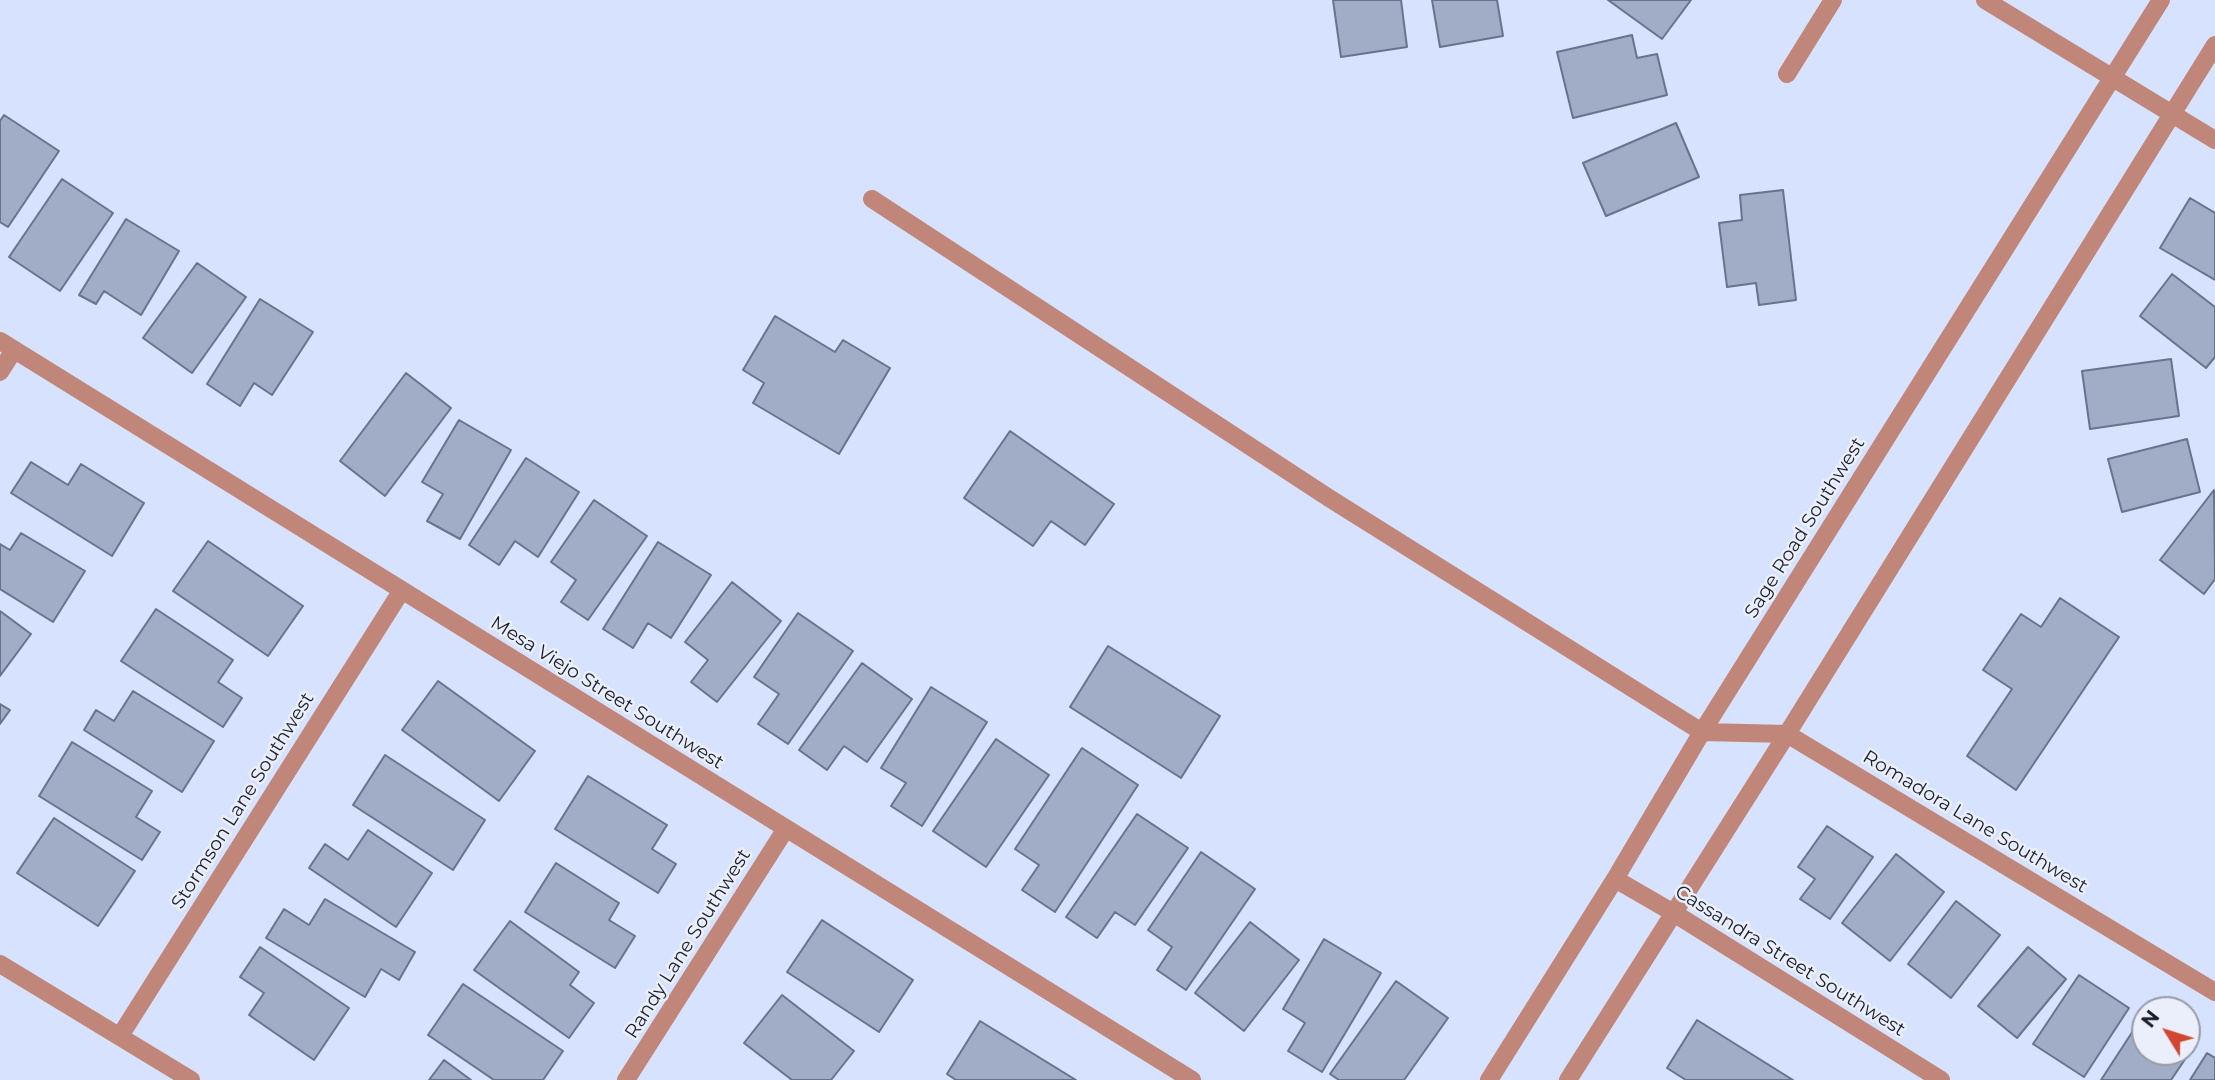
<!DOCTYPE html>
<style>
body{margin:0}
#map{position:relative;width:2215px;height:1080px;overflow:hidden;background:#d6e2fe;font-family:Montserrat,sans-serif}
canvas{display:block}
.north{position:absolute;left:2131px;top:996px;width:70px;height:70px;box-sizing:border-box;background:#eaeffb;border:2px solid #979ca7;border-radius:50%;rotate:308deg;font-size:19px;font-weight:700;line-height:28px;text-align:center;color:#1b1f29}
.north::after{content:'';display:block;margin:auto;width:24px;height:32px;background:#d34731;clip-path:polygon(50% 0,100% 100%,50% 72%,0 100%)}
</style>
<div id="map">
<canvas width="2215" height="1080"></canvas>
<div class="north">N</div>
</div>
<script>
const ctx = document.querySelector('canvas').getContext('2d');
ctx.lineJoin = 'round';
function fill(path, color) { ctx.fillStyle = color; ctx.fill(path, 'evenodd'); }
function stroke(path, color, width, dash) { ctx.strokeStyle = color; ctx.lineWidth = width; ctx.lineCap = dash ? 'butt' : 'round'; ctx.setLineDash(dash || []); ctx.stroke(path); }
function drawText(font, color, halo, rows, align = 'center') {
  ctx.font = font + ' Montserrat,sans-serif'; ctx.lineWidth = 5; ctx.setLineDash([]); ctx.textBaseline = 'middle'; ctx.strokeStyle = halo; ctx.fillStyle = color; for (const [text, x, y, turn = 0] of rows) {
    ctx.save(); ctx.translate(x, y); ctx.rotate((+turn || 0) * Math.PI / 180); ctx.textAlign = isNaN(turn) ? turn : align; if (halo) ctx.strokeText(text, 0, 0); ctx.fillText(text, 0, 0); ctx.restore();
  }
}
const building = new Path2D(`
 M1333 0H1401L1407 47 1341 57Z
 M1432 0H1497L1503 36 1440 47Z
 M1608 0H1691L1662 39Z
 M1632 35 1637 58 1657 54 1667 95 1573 118 1557 52Z
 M4 115 59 151 8 227 0 222V121Z
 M1676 123 1699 177 1606 216 1583 163Z
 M62 179 113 213 60 291 9 257Z
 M1783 190 1796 300 1759 305 1756 283 1727 287 1719 223 1742 220 1740 195Z
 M2190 198 2215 213V280L2160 248Z
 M126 219 179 251 141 315 104 291 96 304 79 295Z
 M197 263 246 297 192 373 143 338Z
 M2172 274 2215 307V357L2206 368 2140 316Z
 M260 299 313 332 272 395 254 383 240 406 207 384Z
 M775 316 835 352 843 340 890 368 839 454 753 403 764 383 743 370Z
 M2171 359 2179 416 2090 429 2082 371Z
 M406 373 451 408 385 496 340 461Z
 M459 420 511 450 460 539 427 521 443 494 422 482Z
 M1010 431 1114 504 1085 545 1051 521 1033 546 964 498Z
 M2187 439 2200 492 2122 512 2108 459Z
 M526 458 579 492 538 557 515 541 499 565 469 545Z
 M31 462 68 485 81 464 144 503 112 556 11 493Z
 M2214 490 2215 579 2204 594 2160 560Z
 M594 500 647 536 588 620 561 602 576 580 551 562Z
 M21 533 85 571 53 622 0 589V544L10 550Z
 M208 541 303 606 268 656 173 591Z
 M658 542 711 575 671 638 648 623 633 648 603 629Z
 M732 582 781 621 717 702 691 682 708 660 685 642Z
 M2060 598 2119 637 2016 790 1967 756 2012 689 1983 670 2021 614 2041 627Z
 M156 609 233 660 218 682 242 698 223 727 121 661Z
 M0 611 31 634 0 676Z
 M798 613 853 651 788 744 758 724 779 694 754 677Z
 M1108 646 1220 716 1181 778 1070 707Z
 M862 663 912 699 867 762 844 746 827 770 799 750Z
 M438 681 535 751 499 801 402 730Z
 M931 687 987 722 922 826 891 806 906 783 881 768Z
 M133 691 214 741 182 792 84 730 96 710 114 721Z
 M0 704 10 710 0 724Z
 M996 739 1049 775 986 867 933 831Z
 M72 742 152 791 136 817 160 832 142 860 39 796Z
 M1082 748 1138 785 1055 912 1022 890 1039 865 1015 849Z
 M385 755 485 820 453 870 353 805Z
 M588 776 667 825 652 849 676 864 658 893 555 829Z
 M1137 814 1188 848 1135 925 1115 912 1097 938 1066 917Z
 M54 818 135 871 98 926 17 873Z
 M1827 826 1873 857 1830 919 1800 899 1815 879 1798 867Z
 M368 830 432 873 396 927 309 868 325 844 348 860Z
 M1201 852 1255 889 1186 990 1157 970 1172 947 1148 930Z
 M1896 854 1944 892 1890 961 1842 923Z
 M556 863 619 903 609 920 635 936 615 968 525 912Z
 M325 899 415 952 399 980 381 969 365 997 266 938 284 909 309 925Z
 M1956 901 2000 935 1951 998 1908 964Z
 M822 920 913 980 879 1032 787 972Z
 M510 921 579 972 570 985 594 1003 569 1038 474 970Z
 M1250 922 1299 960 1244 1031 1195 993Z
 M1324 939 1381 973 1322 1072 1288 1051 1305 1023 1283 1009Z
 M260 947 349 1008 314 1060 249 1015 264 993 240 977Z
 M2028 947 2066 979 2017 1038 1978 1006Z
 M2079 975 2129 1008 2084 1077 2033 1044Z
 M1396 981 1448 1018 1404 1080H1339L1330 1074Z
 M463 984 563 1051 543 1080H494L428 1035Z
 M782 995 854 1051 831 1080H792L744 1043Z
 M2144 1014 2145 1052H2187V1042L2194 1046 2171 1080H2101Z
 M1697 1020 1793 1080H1686L1667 1068Z
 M980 1021 1076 1080H956L947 1074Z
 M2207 1053 2215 1058V1080H2190Z
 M444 1060 471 1080H429Z`);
const minor = new Path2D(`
 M1985 0 2215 140
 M1787 74 1833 0
 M872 199 1329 498 1702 732 1787 734 2215 992
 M0 341 1192 1080
 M0 372 14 350
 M1615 879 1672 912 1941 1080
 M0 964 191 1080
 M120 1036 402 590
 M626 1080 785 830
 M1489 1080 1615 879 1702 732 2161 0
 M1568 1080 1787 734 2215 45`);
const streetNames = [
 ["Sage Road Southwest",1805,528,-58],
 ["Mesa Viejo Street Southwest",607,693,32],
 ["Stormson Lane Southwest",243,801,-58],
 ["Romadora Lane Southwest",1975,822,31],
 ["Randy Lane Southwest",688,944,-58],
 ["Cassandra Street Southwest",1790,961,32]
];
fill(building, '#a1acc7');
stroke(building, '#69738c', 2);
stroke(minor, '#c0867a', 18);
drawText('19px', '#1b1f29', '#eaeffb', streetNames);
</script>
